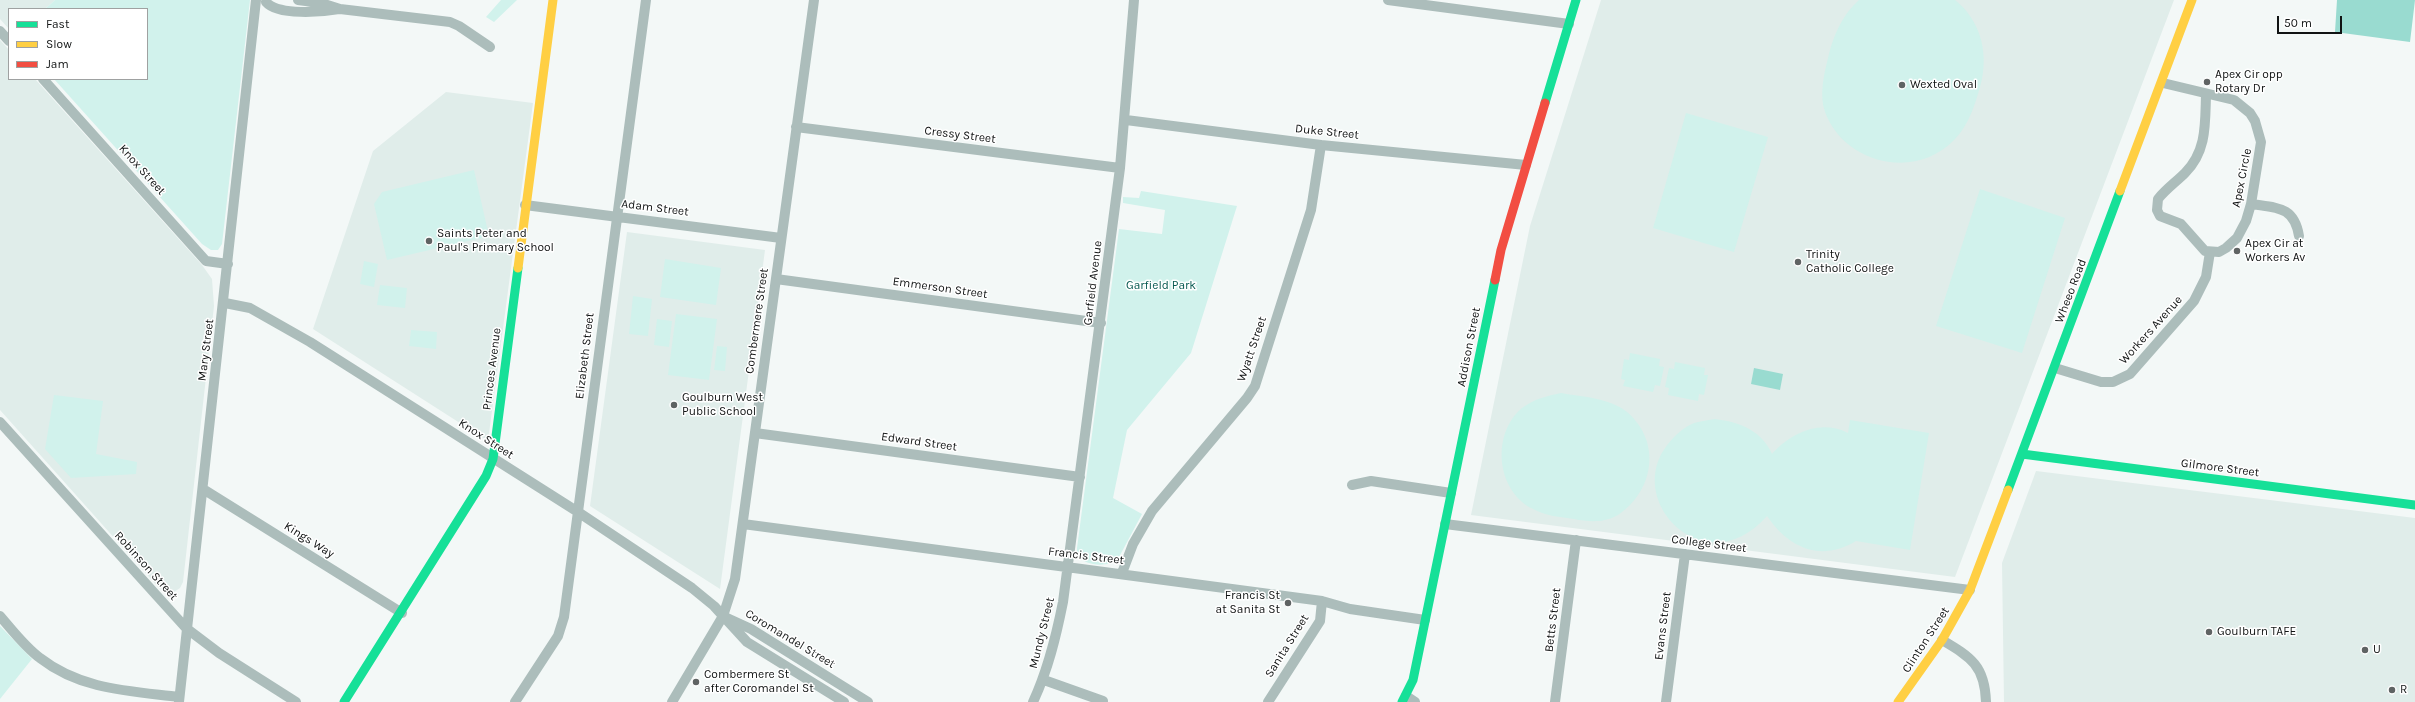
<!DOCTYPE html>
<style>
body{margin:0}
#map{position:relative;width:2415px;height:702px;overflow:hidden;background:#f3f8f7;font-family:Karla,sans-serif}
canvas{display:block}
.legend{position:absolute;left:8px;top:8px;width:140px;height:72px;box-sizing:border-box;background:#fff;border:1px solid #9fa1a1;margin:0;padding:5px 7px;list-style:none;font-size:12px;color:#101313}
.legend li{display:flex;align-items:center;gap:8px;height:20px}
.legend b{width:20px;border:1px solid #9fa1a1}
.scale{position:absolute;left:2277px;top:16px;width:65px;height:18px;box-sizing:border-box;border:2px solid #101313;border-top:0;padding-left:5px;font-size:12px;line-height:14px;white-space:nowrap;color:#101313;-webkit-text-stroke:3px #fff;paint-order:stroke}
</style>
<div id="map">
<canvas width="2415" height="702"></canvas>
<ul class="legend">
<li><b style="height:5px;background:#16e098"></b>Fast</li>
<li><b style="height:5px;background:#ffcf43"></b>Slow</li>
<li><b style="height:5px;background:#f24e42"></b>Jam</li>
</ul>
<div class="scale">50 m</div>
</div>
<script>
const ctx = document.querySelector('canvas').getContext('2d');
ctx.lineJoin = 'round';
function fill(path, color) { ctx.fillStyle = color; ctx.fill(path, 'evenodd'); }
function stroke(path, color, width, dash) { ctx.strokeStyle = color; ctx.lineWidth = width; ctx.lineCap = dash ? 'butt' : 'round'; ctx.setLineDash(dash || []); ctx.stroke(path); }
function drawText(font, color, halo, rows, align = 'center') {
  ctx.font = font + ' Karla,sans-serif'; ctx.lineWidth = 3; ctx.setLineDash([]); ctx.textBaseline = 'middle'; ctx.strokeStyle = halo; ctx.fillStyle = color; for (const [text, x, y, turn = 0] of rows) {
    ctx.save(); ctx.translate(x, y); ctx.rotate((+turn || 0) * Math.PI / 180); ctx.textAlign = isNaN(turn) ? turn : align; if (halo) ctx.strokeText(text, 0, 0); ctx.fillText(text, 0, 0); ctx.restore();
  }
}
const built = new Path2D(`
 M0 0H55L45 9H9V29L0 19Z
 M1601 0H2174L1955 577 1471 515 1530 226Z
 M0 40 9 50V79H35L202 265 212 279 214 306 183 582 180 588 174 592 166 593 159 588 0 410Z
 M446 92 533 103 488 441 313 329 373 151Z
 M627 232 765 250 720 589 590 506Z
 M2036 471 2415 518V702H2004L2002 563Z`);
const green = new Path2D(`
 M55 0H250L222 244 218 250H211L202 244 54 79H147V9H45Z
 M501 0H517L494 22 486 17Z
 M1859 0H1955C1979 19 1988 49 1982 79 1977 99 1970 124 1955 139 1916 181 1844 164 1825 112 1819 95 1824 74 1828 58 1833 36 1842 15 1859 0Z
 M1686 113 1768 137 1734 252 1653 228Z
 M474 170 489 236 387 260 374 204 382 192Z
 M1980 189 2065 218 2022 353 1936 326Z
 M1141 191 1237 206 1191 353 1127 430 1113 498 1142 514 1118 559C1107 568 1085 566 1077 555V548L1119 229 1162 234 1165 210 1123 203V197L1139 198Z
 M665 259 721 268 716 305 660 297Z
 M364 261 378 264 374 287 360 284Z
 M380 285 407 288 405 308 377 305Z
 M633 296 652 299 648 336 629 334Z
 M676 314 717 319 709 380 668 375Z
 M657 319 672 321 669 347 654 345Z
 M411 330 437 332 436 349 409 346Z
 M717 346 727 347 725 371 714 370Z
 M1630 353 1660 359 1659 366 1664 367 1660 386 1655 385 1653 392 1623 386 1625 380 1621 379 1624 359 1629 360Z
 M1675 362 1705 368 1704 375H1708L1704 395 1699 394 1698 401 1668 395 1669 388 1665 387 1669 368 1674 369Z
 M1561 393C1583 397 1610 398 1627 412 1662 442 1654 491 1618 515 1604 523 1589 522 1574 519 1560 517 1546 516 1533 509 1496 491 1491 434 1522 408 1534 399 1547 396 1561 393Z
 M54 395 103 401 96 454 137 462 136 474 71 478 45 449Z
 M1715 419C1740 422 1762 431 1772 454 1791 433 1820 419 1848 433L1850 420 1929 433 1910 550 1856 541C1820 563 1788 547 1767 516 1706 586 1622 501 1668 444 1675 435 1684 427 1694 423 1701 421 1709 420 1715 419Z
 M0 626 32 659 0 699Z`);
const water = new Path2D(`
 M2337 0H2415L2410 42 2335 32Z
 M1754 368 1783 374 1780 390 1751 384Z`);
const street = new Path2D(`
 M298 0 321 3 340 9 450 22 459 26 490 47
 M1388 0 1569 24
 M266 2C278 16 322 12 339 9
 M0 31 9 41
 M43 79 206 261 228 264
 M2163 83 2234 100 2250 113 2255 121 2261 142 2251 204 2246 221 2237 238 2226 248 2219 252 2205 251 2181 224 2160 216 2157 210 2158 199C2166 189 2176 182 2185 173 2207 151 2205 124 2206 95
 M1126 120 1321 145 1526 165
 M796 127 1120 168
 M2251 204C2277 208 2294 206 2299 236
 M525 205 781 238
 M776 279 1101 323
 M225 303 250 308 310 342 578 512 692 588 714 606 747 642 844 702
 M2055 368 2101 382H2113L2130 374 2194 301 2206 277 2210 252
 M0 422 186 628 219 653 296 702
 M755 433 1080 477
 M1352 485 1371 481 1451 493
 M203 489 402 613
 M743 524 1322 601 1350 609 1425 620
 M1445 524 1970 590
 M1122 573 1133 544 1152 511 1247 398 1255 386 1311 210 1321 145
 M0 616C13 631 25 647 40 658 81 690 130 691 179 697
 M727 618 751 629 868 702
 M1942 640C1971 657 1985 666 1986 702
 M1044 680 1103 701
 M1406 696 1415 702
 M179 702 256 0
 M515 702 558 636 564 617 646 0
 M672 702 723 616 735 579 814 0
 M1033 702C1048 670 1056 637 1063 602L1120 168 1134 0
 M1268 702 1320 621 1322 601
 M1555 702 1576 540
 M1666 702 1685 554`);
const fast = new Path2D(`
 M1545 103 1576 0
 M2022 454 2415 505
 M2008 490 2120 191
 M344 702 486 476 493 459 518 268
 M1402 702 1413 680 1495 280`);
const slow = new Path2D(`
 M2120 191 2192 0
 M518 268 553 0
 M1898 702 1942 640 1970 590 2008 490`);
const jam = new Path2D(`
 M1495 280 1501 250 1545 103`);
const markers = [
 [2207,82,4,"#5f6363"],
 [1902,85,4,"#5f6363"],
 [429,241,4,"#5f6363"],
 [2237,251,4,"#5f6363"],
 [1798,262,4,"#5f6363"],
 [674,405,4,"#5f6363"],
 [1288,603,4,"#5f6363"],
 [2209,632,4,"#5f6363"],
 [2365,650,4,"#5f6363"],
 [696,682,4,"#5f6363"],
 [2392,690,4,"#5f6363"]
];
const poiNames = [
 ["Apex Cir opp",2215,75],
 ["Rotary Dr",2215,89],
 ["Wexted Oval",1910,85],
 ["Saints Peter and",437,234],
 ["Paul's Primary School",437,248],
 ["Apex Cir at",2245,244],
 ["Workers Av",2245,258],
 ["Trinity",1806,255],
 ["Catholic College",1806,269],
 ["Goulburn West",682,398],
 ["Public School",682,412],
 ["Francis St",1280,596,"right"],
 ["at Sanita St",1280,610,"right"],
 ["Goulburn TAFE",2217,632],
 ["U",2373,650],
 ["Combermere St",704,675],
 ["after Coromandel St",704,689],
 ["R",2400,690]
];
const streetNames = [
 ["Duke Street",1327,132,6],
 ["Cressy Street",960,135,7],
 ["Knox Street",142,170,48],
 ["Apex Circle",2242,178,-79],
 ["Adam Street",655,208,7],
 ["Garfield Avenue",1093,283,-83],
 ["Emmerson Street",940,288,8],
 ["Wheeo Road",2071,291,-69],
 ["Combermere Street",757,321,-82],
 ["Workers Avenue",2151,330,-48],
 ["Addison Street",1469,347,-79],
 ["Wyatt Street",1252,349,-71],
 ["Mary Street",206,350,-83],
 ["Elizabeth Street",585,356,-83],
 ["Princes Avenue",492,369,-83],
 ["Knox Street",486,439,33],
 ["Edward Street",919,442,8],
 ["Gilmore Street",2220,468,7],
 ["Kings Way",309,540,32],
 ["College Street",1709,544,7],
 ["Francis Street",1086,556,7],
 ["Robinson Street",146,566,48],
 ["Betts Street",1553,620,-83],
 ["Evans Street",1663,626,-83],
 ["Mundy Street",1042,633,-76],
 ["Coromandel Street",790,639,31],
 ["Clinton Street",1926,640,-57],
 ["Sanita Street",1287,646,-58]
];
const parkNames = [
 ["Garfield Park",1161,286]
];
fill(built, '#e0edea');
fill(green, '#d1f2ec');
fill(water, '#99dbd0');
stroke(street, '#acbdbb', 10);
stroke(fast, '#16e098', 9);
stroke(slow, '#ffcf43', 9);
stroke(jam, '#f24e42', 9);
for (const [x, y, r, color] of markers) { const dot = new Path2D(); dot.arc(x, y, r, 0, 2 * Math.PI); ctx.fillStyle = color; ctx.fill(dot); stroke(dot, '#fff', 1.5); }
drawText('12px', '#101313', '#fff', poiNames, 'left');
drawText('12px', '#101313', '#fff', streetNames);
drawText('12px', '#04584f', '#fff', parkNames);
</script>
